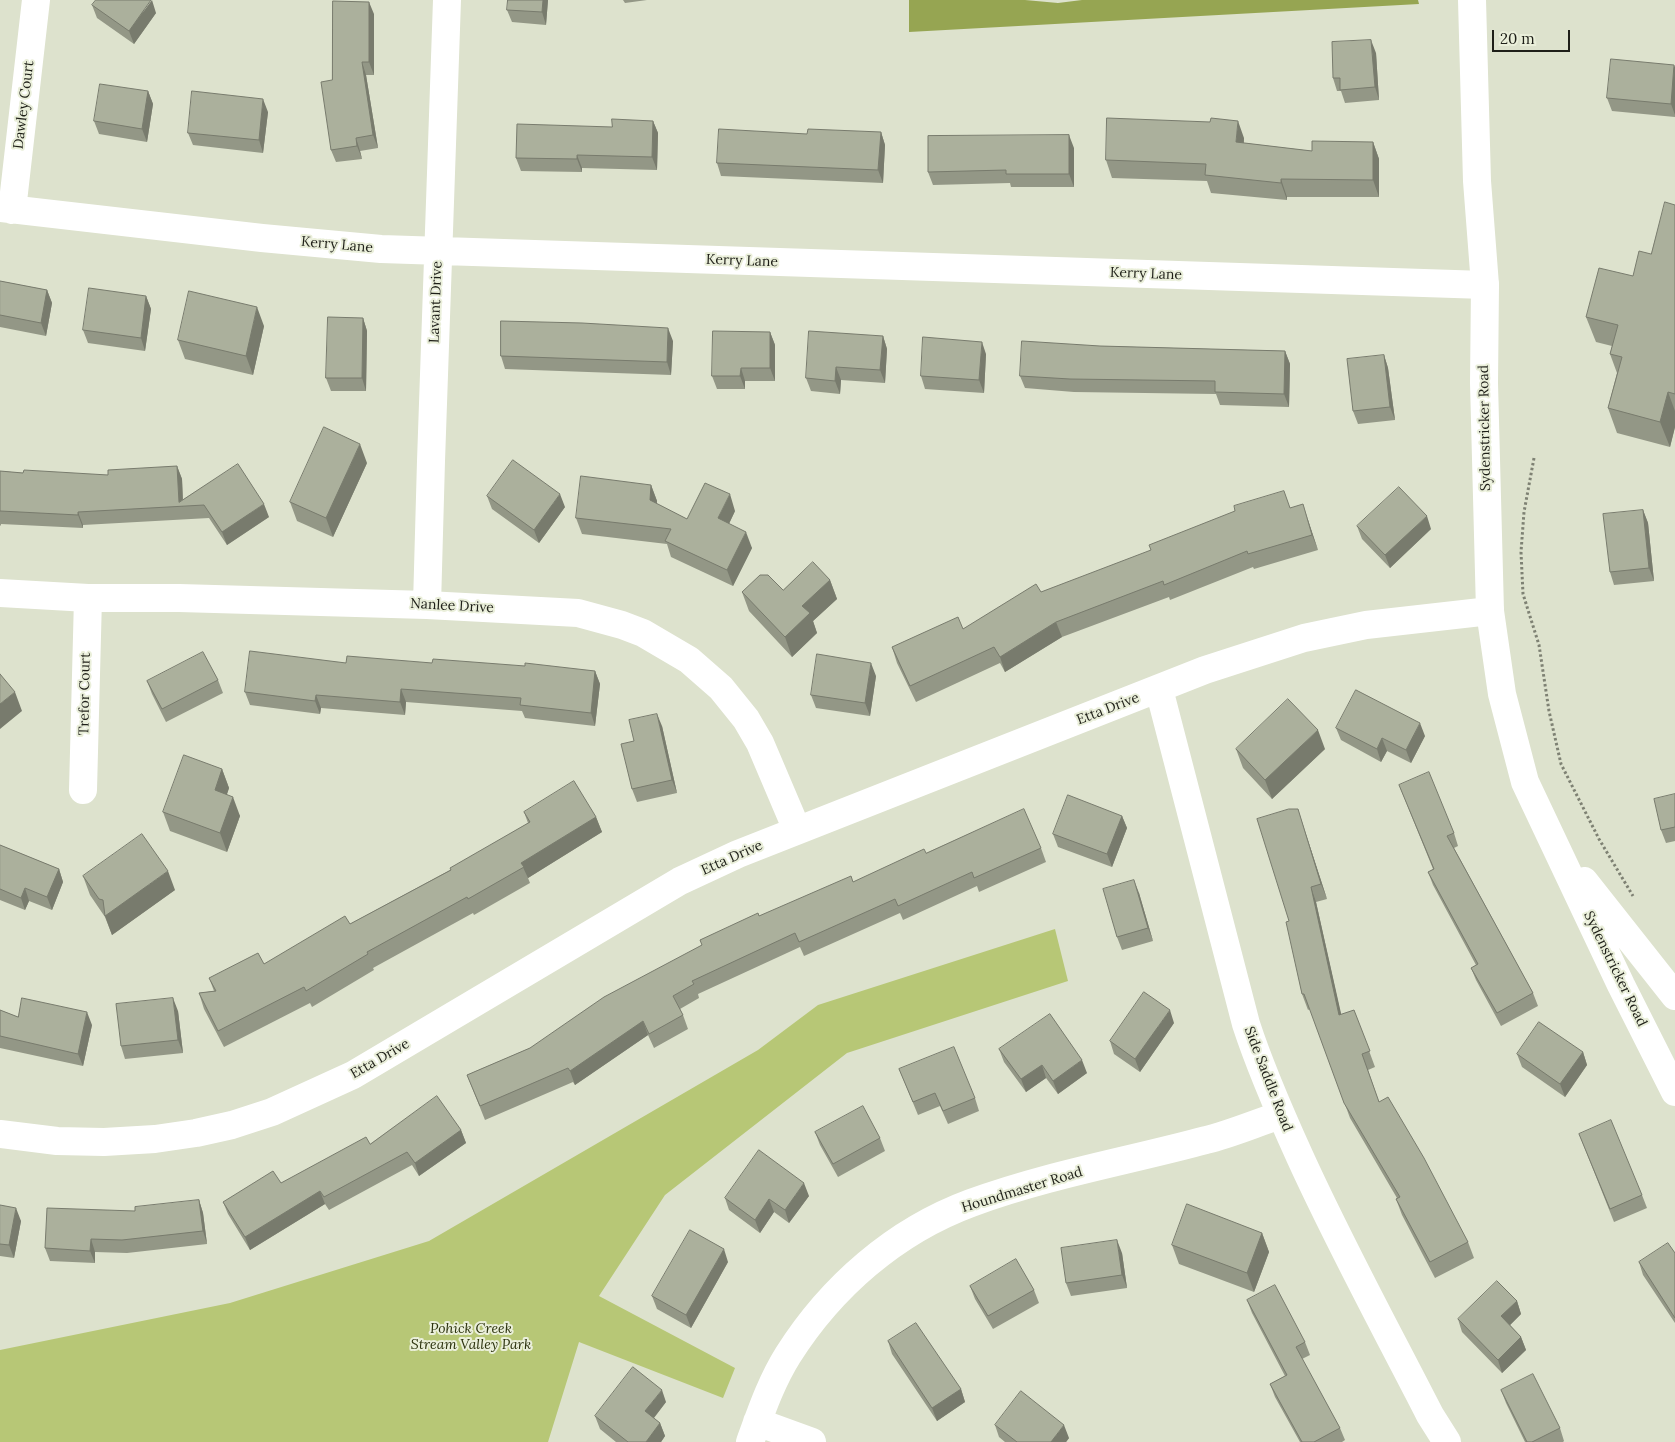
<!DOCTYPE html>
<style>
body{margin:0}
#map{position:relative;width:1675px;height:1442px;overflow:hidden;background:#dde2cd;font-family:Lora,serif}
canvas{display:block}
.scale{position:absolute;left:1492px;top:30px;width:78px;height:22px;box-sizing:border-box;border:2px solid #1e1f18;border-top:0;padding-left:6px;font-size:15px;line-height:18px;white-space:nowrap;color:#1e1f18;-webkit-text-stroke:4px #eaefda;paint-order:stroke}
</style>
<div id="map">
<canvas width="1675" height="1442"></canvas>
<div class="scale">20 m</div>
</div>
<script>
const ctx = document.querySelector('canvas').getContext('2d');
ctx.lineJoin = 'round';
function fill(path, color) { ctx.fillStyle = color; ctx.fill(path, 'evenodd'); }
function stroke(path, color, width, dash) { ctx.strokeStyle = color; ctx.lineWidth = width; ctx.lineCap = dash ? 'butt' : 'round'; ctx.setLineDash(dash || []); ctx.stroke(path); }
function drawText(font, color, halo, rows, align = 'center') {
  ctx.font = font + ' Lora,serif'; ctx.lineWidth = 4; ctx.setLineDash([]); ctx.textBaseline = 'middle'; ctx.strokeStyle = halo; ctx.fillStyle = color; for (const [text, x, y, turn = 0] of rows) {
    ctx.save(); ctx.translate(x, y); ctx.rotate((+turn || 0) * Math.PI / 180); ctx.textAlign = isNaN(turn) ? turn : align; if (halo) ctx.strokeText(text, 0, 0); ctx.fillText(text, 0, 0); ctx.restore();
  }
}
const green = new Path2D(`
 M1055 929 1068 981 847 1053 665 1195 599 1296 735 1368 723 1398 579 1342 548 1442H0V1350L230 1303 429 1241 758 1050 818 1005Z`);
const forest = new Path2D(`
 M909 0H1025L1058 3 1082 0H1418L1419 4 909 32Z`);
const path = new Path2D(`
 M1534 458 1524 512 1521 552 1523 594 1539 645 1549 711 1561 764 1599 839 1633 896`);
const minor = new Path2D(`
 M0 208 262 238 381 249 1485 285
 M12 210 36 0
 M0 593 88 598H179L427 605 578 613 622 625 643 633 689 660 721 688 746 719 760 743 797 830
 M427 605 431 461 447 0
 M1159 689 1246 1024C1261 1070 1280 1113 1300 1157 1340 1245 1386 1329 1430 1415L1447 1442
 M83 790 88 598
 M0 1134 57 1141 104 1142 155 1139 196 1133 232 1125 272 1112 353 1075 680 881 738 854 1205 670 1304 638 1366 625 1490 611
 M757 1422 812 1442
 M750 1442C761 1412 771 1382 788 1355 831 1287 895 1231 971 1203 1047 1175 1128 1161 1206 1140 1231 1134 1256 1123 1281 1115`);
const major = new Path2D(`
 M1472 0 1477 181 1485 285 1484 383 1490 611 1502 694 1525 782 1621 985 1675 1092
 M1584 881 1675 996`);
const wall = new Path2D(`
 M548 0 546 25 512 22 507 10Z
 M623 0H647L625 3Z
 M92 5 156 13 134 44 97 18Z
 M374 14V75H366L378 148 360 151 362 159 336 162 331 150 332 80Z
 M1376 53 1379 100 1345 103 1341 91H1337L1333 78Z
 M1675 67V117L1612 111 1607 98Z
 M148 91 153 104 147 142 99 134 94 121Z
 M268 112 263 153 193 145 188 133Z
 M653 121 658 133 657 170 582 168V172L521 171 516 158 612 127Z
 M881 132 885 145 883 183 721 176 717 163 807 134Z
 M1244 138V143L1312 151 1373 142 1379 159V197H1287V200L1211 193 1207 181 1112 178 1106 160Z
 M1074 148V187H1011L1010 183 933 185 928 172Z
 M1675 205V427L1670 447 1617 433 1608 408 1617 373 1610 354 1612 346 1596 342 1586 317 1633 276 1651 254Z
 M0 281 47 290 52 303 46 336 0 327Z
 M146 296 151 309 145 351 88 343 83 330Z
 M363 318 367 331 366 391H331L326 378Z
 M264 326 253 375 185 359 178 340Z
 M770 332 775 345V381H745V389H717L712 376Z
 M883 336 887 349 885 383 841 380 840 394 811 391 806 378Z
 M673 341 671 375 505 369 501 356Z
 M1100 346 1285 351 1290 364 1289 407 1220 405 1216 394 1074 392 1025 388 1020 376Z
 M986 354 984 393 925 389 921 376Z
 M1384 355 1388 368 1395 420 1358 424 1353 411Z
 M367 463 333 537 297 521 290 502Z
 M177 466 182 479 183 499 269 517 227 545 209 518 83 525V528L1 524V526L0 525V471L23 473 108 475Z
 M651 485 657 501V504L687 519 735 511 729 524 752 548 733 586 671 557 667 544 582 534 576 518Z
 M487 496 565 507 539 543 492 509Z
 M1291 508 1308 520 1318 550 1254 569 1253 567 1170 600 1169 597 1062 637 1005 672 1000 663 916 702 897 663 892 647 963 629 1041 592Z
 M1643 510 1648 523 1654 581 1614 585 1610 572Z
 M1357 526 1431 529 1390 568 1362 539Z
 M830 580 837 599 813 621 817 633 792 657 749 611 742 592 783 590Z
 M346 663H432L595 671 600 684 595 726 525 718 522 711 406 702 405 715 321 708 320 714 250 705 245 692Z
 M876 676 870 716 816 708 811 695Z
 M218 680 223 693 166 722 152 694 147 681Z
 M662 726 677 793 637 802 632 789 634 741Z
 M1336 728 1425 736 1411 763 1387 751 1381 762 1341 740Z
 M1236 749H1325L1272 799 1243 768Z
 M222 769 229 788 227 794 240 816 227 852 170 831 163 812Z
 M1399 785 1454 833 1458 846 1454 848 1533 993 1538 1006 1501 1026 1476 980 1471 968 1476 965 1433 885 1428 872 1433 869Z
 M1675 794V841L1666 843 1661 830Z
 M1298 809 1303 825 1327 899 1316 902 1341 1015 1354 1010 1375 1067 1368 1070 1379 1102 1468 1242 1474 1258 1435 1278 1402 1215 1396 1199 1397 1198 1350 1118 1310 1009 1308 1010 1302 994 1289 921Z
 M524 812 596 817 602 832 528 878 530 883 474 915 473 913 373 968 374 970 312 1007 310 1003 224 1047 204 1009 199 993 214 991 209 978 264 964 350 924 450 870 528 823Z
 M1122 816 1127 828 1112 867 1058 847 1053 834Z
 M0 845 59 869 63 882 52 910 29 901 25 910 0 900Z
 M1041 848 1046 862 979 892 977 886 903 920 900 913 804 956 800 947 698 994 699 998 680 1009 683 1015 688 1029 654 1048 648 1035 575 1085 573 1082 485 1120 467 1075 530 1048 702 945 700 940 759 916 853 882 926 853Z
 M83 876 175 890 112 935 105 917 90 895Z
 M1139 893 1153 941 1122 950 1117 937Z
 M0 1010 18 1017 92 1025 83 1066 0 1048Z
 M178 1011 183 1053 125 1059 121 1046Z
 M1174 1023 1140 1072 1114 1054 1110 1041Z
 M999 1049 1087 1073 1058 1094 1046 1078 1026 1092 1004 1062Z
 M1583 1052 1587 1065 1565 1097 1522 1067 1517 1054Z
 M899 1069 975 1098 979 1111 948 1124 940 1106 918 1115Z
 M461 1130 466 1143 419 1176 412 1165 329 1210 325 1204 250 1250 228 1214 223 1202 281 1183 370 1144Z
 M815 1132 880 1138 885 1151 838 1177 820 1145Z
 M1579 1134 1642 1195 1647 1208 1614 1222Z
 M809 1196 789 1223 774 1212 760 1233 729 1210 725 1198Z
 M199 1200 203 1213 207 1244 127 1253 95 1252V1263L50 1261 45 1248 135 1211Z
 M0 1205 21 1221 14 1258 0 1256Z
 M1262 1233 1269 1252 1254 1292 1179 1264 1172 1245Z
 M1122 1253 1127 1288 1071 1296 1066 1283Z
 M1675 1253V1323L1643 1275 1639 1262Z
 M728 1262 691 1328 657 1309 652 1296Z
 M970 1286 1034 1290 1039 1303 993 1329 975 1299Z
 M1247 1300 1305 1342 1310 1355 1302 1359 1340 1428 1345 1440 1342 1442H1300L1275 1397 1270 1384 1285 1376 1252 1313Z
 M1517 1301 1521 1314 1510 1325 1521 1337 1526 1350 1502 1373 1462 1332 1458 1319Z
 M888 1341 961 1389 965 1402 937 1421 892 1354Z
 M1501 1390 1560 1428 1564 1441 1563 1442H1525L1506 1403Z
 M666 1402 654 1418 660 1423 665 1436 661 1442H616L600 1429 595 1416Z
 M995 1425 1069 1438 1066 1442H1005L999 1437Z`);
const shadedWall = new Path2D(`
 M152 0 156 13 134 44 129 31Z
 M543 0H548L546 25 542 12Z
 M369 2 374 14V75L369 62Z
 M1371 40 1376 53 1379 100 1375 87Z
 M362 62 366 75 378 148 373 135Z
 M1674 65 1675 67V115L1671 104Z
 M148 91 153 104 147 142 142 129Z
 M263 99 268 112 263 153 259 140Z
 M653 121 658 133 657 170 652 157Z
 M1238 121 1244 138 1242 160 1236 142Z
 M881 132 885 145 883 183 878 170Z
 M1069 135 1074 148V187L1069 174Z
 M356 138 360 151 362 159 357 146Z
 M1373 142 1379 159V197L1373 180Z
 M577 155 582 168V172L577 159Z
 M1281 179 1287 197V200L1281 183Z
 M47 290 52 303 46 336 41 323Z
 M146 296 151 309 145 351 141 338Z
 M257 307 264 326 253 375 246 356Z
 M363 318 367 331 366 391 362 378Z
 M668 328 673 341 671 375 667 362Z
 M770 332 775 345V381L770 368Z
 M883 336 887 349 885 383 880 370Z
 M982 342 986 354 984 393 979 380Z
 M1285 351 1290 364 1289 407 1284 394Z
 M1384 355 1388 368 1395 420 1390 407Z
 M836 367 841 380 840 394 835 381Z
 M741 368 745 381V389L740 376Z
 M1668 392 1675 411V427L1670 447 1660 422Z
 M360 444 367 463 333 537 326 518Z
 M177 466 182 479 183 507 179 502Z
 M651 485 657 501 655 516 650 500Z
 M560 494 565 507 539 543 534 530Z
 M730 494 735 511 724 534 718 518Z
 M264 504 269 517 227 545 222 532Z
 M1303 504 1308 520 1318 550 1312 535Z
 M1643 510 1648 523 1654 581 1649 568Z
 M78 512 83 525V528L78 515Z
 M1427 516 1431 529 1390 568 1385 555Z
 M746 532 752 548 733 586 727 570Z
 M830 580 837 599 813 621 817 633 792 657 785 637 802 606Z
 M1056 622 1062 637 1005 672 1000 657Z
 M871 663 876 676 870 716 865 703Z
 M595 671 600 684 595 726 591 713Z
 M401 689 406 702 405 715 400 702Z
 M15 692 22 711 0 729V704Z
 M316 695 321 708 320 714 315 701Z
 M657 714 662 726 677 793 672 780Z
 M1420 723 1425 736 1411 763 1406 750Z
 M1318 730 1325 749 1272 799 1265 780Z
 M1382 738 1387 751 1381 762 1377 749Z
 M222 769 229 788 222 809 215 790Z
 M233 797 240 816 227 852 220 833Z
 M1298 809 1303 825 1327 899 1321 884Z
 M1122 816 1127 828 1112 867 1107 854Z
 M596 817 602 832 528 878 521 863Z
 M59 869 63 882 52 910 47 897Z
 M168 871 175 890 112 935 105 916Z
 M1134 880 1139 893 1153 941 1148 928Z
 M1311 887 1316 902 1345 1031 1339 1015Z
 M25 888 29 901 25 910 21 898Z
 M173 998 178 1011 183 1053 178 1040Z
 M1170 1010 1174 1023 1140 1072 1135 1059Z
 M87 1012 92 1025 83 1066 78 1054Z
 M643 1021 648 1035 575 1085 570 1071Z
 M1583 1052 1587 1065 1565 1097 1560 1084Z
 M1082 1060 1087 1073 1058 1094 1053 1081Z
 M1042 1065 1046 1078 1026 1092 1021 1079Z
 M461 1130 466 1143 419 1176 415 1163Z
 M804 1183 809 1196 789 1223 785 1210Z
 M320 1191 325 1204 250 1250 245 1237Z
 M769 1199 774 1212 760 1233 755 1220Z
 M199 1200 203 1213 207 1244 203 1231Z
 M16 1208 21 1221 14 1258 9 1245Z
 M1262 1233 1269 1252 1254 1292 1247 1273Z
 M91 1239 95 1252V1263L90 1251Z
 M1117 1240 1122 1253 1127 1288 1122 1275Z
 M724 1249 728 1262 691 1328 686 1315Z
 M1517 1301 1521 1314 1506 1329 1501 1316Z
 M1521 1337 1526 1350 1502 1373 1498 1360Z
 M961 1389 965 1402 937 1421 932 1408Z
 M662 1390 666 1402 649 1424 645 1411Z
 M660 1423 665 1436 661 1442H646Z
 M1064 1425 1069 1438 1066 1442H1051Z`);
const building = new Path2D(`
 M96 0H151L129 31 92 5Z
 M508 0H543L542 12 507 10Z
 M333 1 369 2V62H362L373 135 356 138 357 146 331 150 321 82 332 80Z
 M1371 40 1375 87 1340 90V78H1333L1332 42Z
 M1611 59 1674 65 1671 104 1607 98Z
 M100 84 148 91 142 129 94 121Z
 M192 91 263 99 259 140 188 133Z
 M1107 118 1210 122 1211 118 1238 121 1236 142 1312 151V141L1373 142V180L1281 179V183L1205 175 1206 164 1106 160Z
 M612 119 653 121 652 157 577 155V159L516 158 517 124 612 127Z
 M719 129 807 134 808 129 881 132 878 170 717 163Z
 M1069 135V174H1006V170L928 172V136Z
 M1665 202 1675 205V394L1668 392 1660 422 1608 408 1622 357 1610 354 1618 325 1586 317 1599 268 1633 276 1639 251 1651 254Z
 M0 281 47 290 41 323 0 315Z
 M89 288 146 296 141 338 83 330Z
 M189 291 257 307 246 356 178 340Z
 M328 317 363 318 362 378H326Z
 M501 321 582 323 668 328 667 362 501 356Z
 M713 331 770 332V368H741L740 376H712Z
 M809 331 883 336 880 370 836 367 835 381 806 378Z
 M923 337 982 342 979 380 921 376Z
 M1022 341 1100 346 1285 351 1284 394 1215 392V381L1070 379 1020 376Z
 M1384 355 1390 407 1353 411 1347 359Z
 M324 427 360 444 326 518 290 502Z
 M513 460 560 494 534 530 487 496Z
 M238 464 264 504 222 532 204 505 78 512V515L0 511V471L23 473 24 470 108 475V470L177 466 179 502Z
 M581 476 651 485 650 500 687 519 705 483 730 494 718 518 746 532 727 570 665 541 671 529 576 518Z
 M1399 487 1427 516 1385 555 1357 526Z
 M1284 491 1290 508 1303 504 1312 535 1248 554 1247 551 1164 585 1163 581 1056 622 1000 657 994 647 910 686 892 647 958 617 963 629 1036 584 1041 592 1151 550 1149 545 1235 511 1234 506Z
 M1643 510 1649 568 1610 572 1603 514Z
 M813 562 830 580 802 606 810 613 785 637 742 592 760 575H768L783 590Z
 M250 651 346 663 347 656 432 663 433 659 525 666V663L595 671 591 713 520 705 521 698 401 689 400 702 316 695 315 701 245 692Z
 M203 652 218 680 162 709 147 681Z
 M817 654 871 663 865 703 811 695Z
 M0 674 15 692 0 704Z
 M1356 690 1420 723 1406 750 1382 738 1377 749 1336 728Z
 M1288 699 1318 730 1265 780 1236 749Z
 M657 714 672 780 632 789 621 744 634 741 629 720Z
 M184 755 222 769 215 790 233 797 220 833 163 812Z
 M1429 772 1454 833 1447 836 1533 993 1497 1013 1471 968 1478 964 1428 872 1434 869 1399 785Z
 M574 781 596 817 521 863 524 867 468 899 467 897 367 952 368 954 306 991 304 987 218 1031 199 993 216 991 209 978 258 953 264 964 345 916 350 924 451 870 450 868 530 822 524 812Z
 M1675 794V827L1661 830 1654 799Z
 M1068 795 1122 816 1107 854 1053 834Z
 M1024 809 1041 848 974 878 972 872 898 906 895 899 799 942 795 933 692 981 694 984 673 996 683 1015 649 1034 643 1021 570 1071 568 1068 480 1106 467 1075 530 1048 604 997 702 945 700 940 758 913 759 916 851 876 853 882 924 849 926 853Z
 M1289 809H1298L1321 884 1311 887 1339 1015 1354 1010 1370 1051 1362 1054 1379 1102 1388 1097 1424 1158 1468 1242 1430 1262 1396 1199 1400 1197 1344 1103 1304 994H1302L1286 922 1289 921 1257 819Z
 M142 834 168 871 105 916 103 900 99 899 83 876Z
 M0 845 59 869 47 897 25 888 21 898 0 889Z
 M1134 880 1148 928 1117 937 1103 889Z
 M1144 992 1170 1010 1135 1059 1110 1041Z
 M22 998 87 1012 78 1054 0 1036V1010L18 1017Z
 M173 998 178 1040 121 1046 116 1004Z
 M1050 1014 1082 1060 1053 1081 1042 1065 1021 1079 999 1049Z
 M1539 1022 1583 1052 1560 1084 1517 1054Z
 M954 1047 975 1098 943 1111 935 1093 913 1102 899 1069Z
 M437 1096 461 1130 415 1163 407 1152 324 1197 320 1191 245 1237 223 1202 273 1171 281 1183 366 1137 370 1144Z
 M863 1106 880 1138 833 1164 815 1132Z
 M1611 1120 1642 1195 1610 1209 1579 1134Z
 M759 1150 804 1183 785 1210 769 1199 755 1220 725 1198Z
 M199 1200 203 1231 122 1240 91 1239 90 1251 45 1248 47 1208 135 1211V1207Z
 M1187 1204 1262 1233 1247 1273 1172 1245Z
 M0 1205 16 1208 9 1245 0 1244Z
 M690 1230 724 1249 686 1315 652 1296Z
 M1117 1240 1122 1275 1066 1283 1061 1248Z
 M1668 1243 1675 1253V1318L1639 1262Z
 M1016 1259 1034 1290 988 1316 970 1286Z
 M1497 1281 1517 1301 1501 1316 1521 1337 1498 1360 1458 1319Z
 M1275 1285 1305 1342 1296 1347 1340 1428 1314 1442H1302L1270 1384 1287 1375 1247 1300Z
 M916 1323 961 1389 932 1408 888 1341Z
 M633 1367 662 1390 645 1411 660 1423 646 1442H628L595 1416Z
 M1533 1374 1560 1428 1532 1442H1527L1501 1390Z
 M1021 1391 1064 1425 1051 1442H1017L995 1425Z`);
const streetNames = [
 ["Dawley Court",24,105,-83],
 ["Kerry Lane",337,245,5],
 ["Kerry Lane",742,261,2],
 ["Kerry Lane",1146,274,2],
 ["Lavant Drive",436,302,-88],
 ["Sydenstricker Road",1485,428,-91],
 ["Nanlee Drive",452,606,3],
 ["Trefor Court",85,694,-89],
 ["Etta Drive",1108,709,-21],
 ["Etta Drive",732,858,-24],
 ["Sydenstricker Road",1615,969,64],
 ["Etta Drive",380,1059,-30],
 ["Side Saddle Road",1268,1079,69],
 ["Houndmaster Road",1022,1190,-17]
];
const parkNames = [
 ["Pohick Creek",471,1329],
 ["Stream Valley Park",471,1345]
];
fill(green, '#b7c776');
fill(forest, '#96a552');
stroke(path, '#7e8173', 3, [2.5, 2.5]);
stroke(minor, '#fff', 28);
stroke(major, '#fff', 28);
fill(wall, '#939786');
fill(shadedWall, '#787b6d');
fill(building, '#abb09c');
stroke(building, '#787b6d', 1);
drawText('14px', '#1e1f18', '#eaefda', streetNames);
drawText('italic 14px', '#2b320d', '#eaefda', parkNames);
</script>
